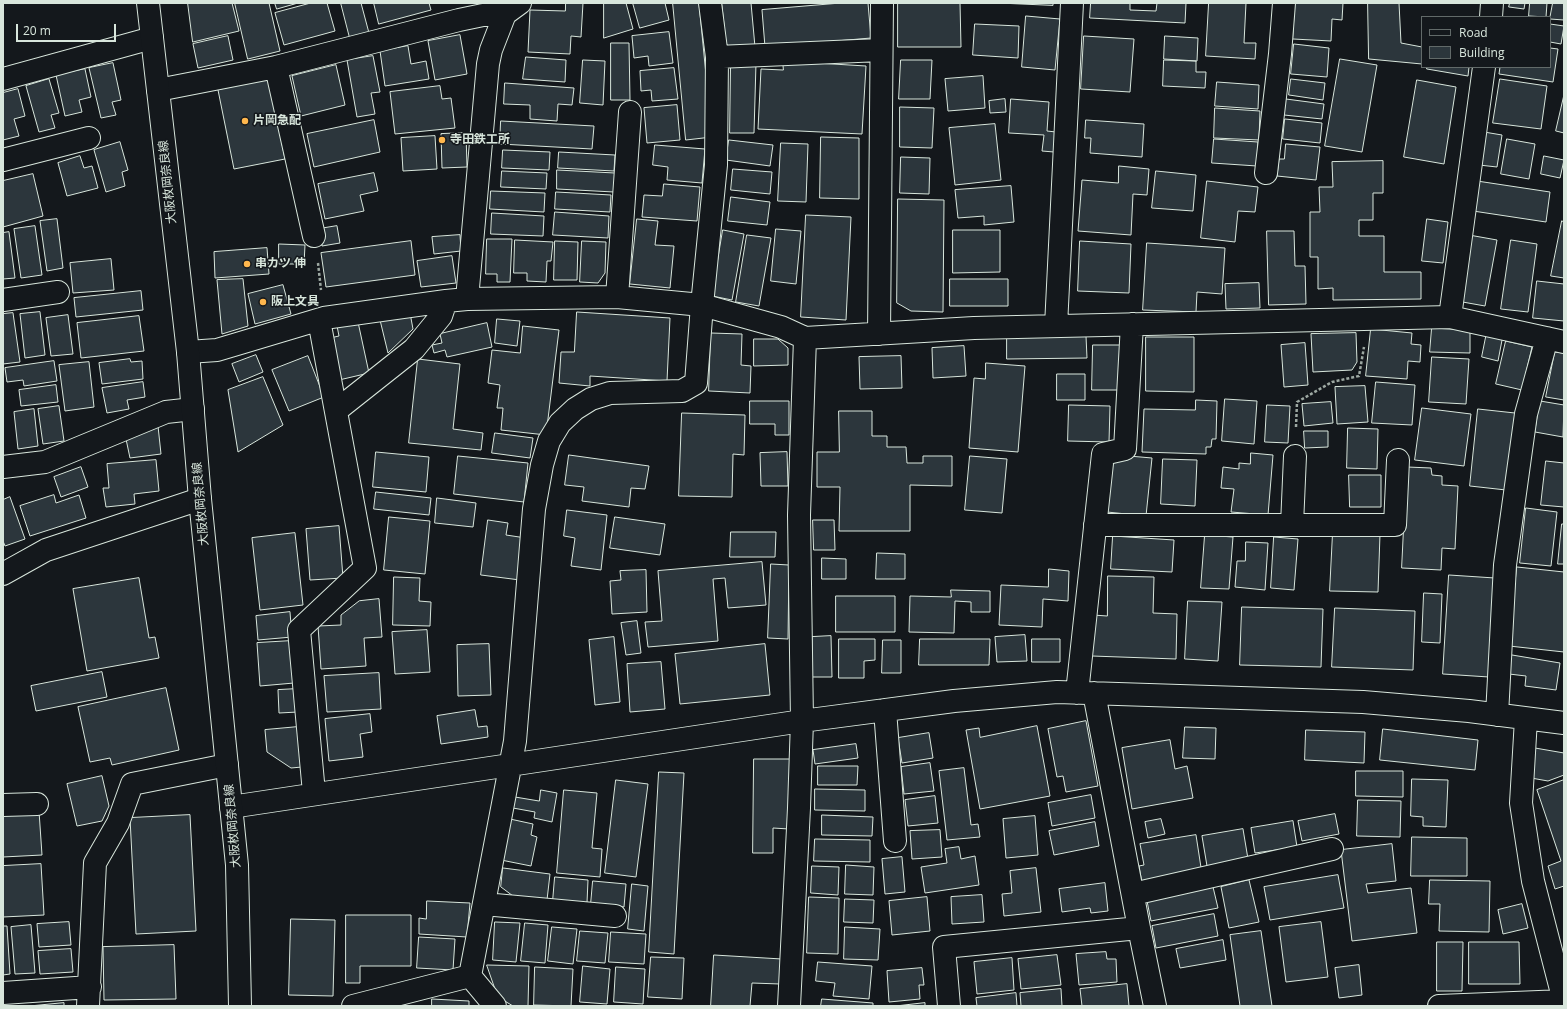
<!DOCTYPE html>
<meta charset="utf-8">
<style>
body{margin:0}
#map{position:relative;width:1567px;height:1009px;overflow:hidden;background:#14181c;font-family:"Open Sans",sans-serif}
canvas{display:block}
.frame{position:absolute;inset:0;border:4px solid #d8e6dc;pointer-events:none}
.legend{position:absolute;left:1421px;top:16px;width:130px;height:52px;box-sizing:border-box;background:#14181c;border:1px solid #626a69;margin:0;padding:5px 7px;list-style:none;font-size:12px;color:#d8e6dc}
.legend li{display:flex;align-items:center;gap:8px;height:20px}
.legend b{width:20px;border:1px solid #626a69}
.scale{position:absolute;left:16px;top:24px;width:100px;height:18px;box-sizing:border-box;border:2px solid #d8e6dc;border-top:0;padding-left:5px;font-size:12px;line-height:14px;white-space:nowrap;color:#d8e6dc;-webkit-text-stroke:3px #14181c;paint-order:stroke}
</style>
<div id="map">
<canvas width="1567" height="1009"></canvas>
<div class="frame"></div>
<ul class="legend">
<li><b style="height:5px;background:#14181c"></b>Road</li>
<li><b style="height:11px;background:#2c363c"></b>Building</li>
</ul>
<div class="scale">20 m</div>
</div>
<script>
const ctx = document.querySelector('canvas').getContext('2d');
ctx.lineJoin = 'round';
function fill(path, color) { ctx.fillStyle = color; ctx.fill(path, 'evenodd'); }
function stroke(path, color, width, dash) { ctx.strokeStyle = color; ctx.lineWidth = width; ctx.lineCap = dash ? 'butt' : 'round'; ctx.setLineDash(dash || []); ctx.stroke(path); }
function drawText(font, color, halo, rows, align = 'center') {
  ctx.font = font + ' "Open Sans","Noto Sans JP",sans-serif'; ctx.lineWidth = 3; ctx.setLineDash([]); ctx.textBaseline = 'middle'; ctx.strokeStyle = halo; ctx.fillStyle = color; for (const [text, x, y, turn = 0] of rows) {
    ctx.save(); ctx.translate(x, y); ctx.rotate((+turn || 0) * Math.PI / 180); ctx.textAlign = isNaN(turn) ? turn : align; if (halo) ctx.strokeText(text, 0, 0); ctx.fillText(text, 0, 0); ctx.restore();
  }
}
const building = new Path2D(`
 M188 3H232L239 31 193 42Z
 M235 3H269L280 51 248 59Z
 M275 3H298L277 9Z
 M311 3H327L335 31 284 45 275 13Z
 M341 3H361L369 33 350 38Z
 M374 3H429L431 10 379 24Z
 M566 3H583L581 37 571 36 570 54 528 52 530 10 565 11Z
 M604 3H626L633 29 604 38Z
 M633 3H665L669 20 640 28Z
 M673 3H699L712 137 686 140Z
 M722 3H751L755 47 727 49Z
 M841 3H868L871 38 765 47 762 10Z
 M898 3H960L961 47H898Z
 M999 3H1053V5Z
 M1091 3H1130V10L1156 11 1157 3H1186L1185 23 1090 18Z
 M1209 3H1246L1244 43H1256L1255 59 1206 56Z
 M1295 3H1343L1342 20 1332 19 1331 41 1293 39Z
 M1368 3H1399L1401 43 1422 47V64L1369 59Z
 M1510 3H1525L1524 9 1509 7Z
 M1530 3H1547L1546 17 1529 16Z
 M1553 3H1564V20L1550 19Z
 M1026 16 1060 19 1055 70 1022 67Z
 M975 24 1019 26 1018 58 973 55Z
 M1550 24 1564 26 1561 44 1550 42Z
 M669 32 673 63 649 66 648 56 634 58 632 36Z
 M460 35 467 74 435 80 428 41Z
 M228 36 233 60 198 68 193 44Z
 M1084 36 1134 39 1130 92 1081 89Z
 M1165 36 1198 38 1197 61 1164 59Z
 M611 43H629L630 100H611Z
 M1294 44 1329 48 1327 77 1291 74Z
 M408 46 411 64 426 61 429 79 385 86 380 51Z
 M1550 48 1558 49 1553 82 1499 74 1500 67H1550Z
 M373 56 380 92 371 93 375 114 357 117 347 60Z
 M526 57 566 60 565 82 523 79Z
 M1340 59 1377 65 1362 152 1325 146Z
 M583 60 605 61 603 105 580 103Z
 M901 60H932L930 99H899Z
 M1164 60 1196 61V72H1206L1205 88 1163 86Z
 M783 61 866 66 862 134 758 129 761 69 783 70Z
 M731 62 756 63 754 133H730Z
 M113 63 121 100 112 102 116 115 101 118 89 68Z
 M336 65 345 105 301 116 292 76Z
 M1427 67H1469L1468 76 1427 69Z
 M674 68 678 99 652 101 651 90 641 91 640 71Z
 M85 69 91 97 79 100 82 112 65 116 56 75Z
 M983 76 985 108 948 111 945 79Z
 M49 79 59 113 51 115 55 128 39 132 26 86Z
 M269 79 285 159 234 169 218 90Z
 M1291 79 1325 83 1323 100 1289 95Z
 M1500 79 1547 86 1541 129 1493 123Z
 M1417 80 1456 87 1444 164 1404 157Z
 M1217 82 1259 85 1258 109 1215 106Z
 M505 83 574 88 572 105 558 104 557 121 530 119V105L504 104Z
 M440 86 442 99 451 98 455 128 395 134 390 92Z
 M18 89 25 116 14 119 19 136 3 140V93Z
 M1564 95V133L1556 131Z
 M1005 99 1006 112 990 113 989 101Z
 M1011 99 1049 102 1047 131 1056 132 1054 152 1042 151 1044 135 1009 133Z
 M1286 99 1324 104 1322 119 1284 115Z
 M677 105 680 140 647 143 644 108Z
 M900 107 934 108 932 148 900 147Z
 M1215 108 1260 111 1259 140 1214 138Z
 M1285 119 1322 123 1320 143 1283 139Z
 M374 120 380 152 314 167 307 134Z
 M1086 120 1144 124 1142 157 1090 153 1091 138H1085Z
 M501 121 594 126 592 149 500 144Z
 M995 124 1001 180 955 185 949 128Z
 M1484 132 1502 135 1497 167 1479 165Z
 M466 133 467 167 442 168 441 134Z
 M435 136 437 169 403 171 401 138Z
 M821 137 859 138V199L820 198Z
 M1214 139 1258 142 1257 166 1212 163Z
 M1507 139 1535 144 1529 179 1501 174Z
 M729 140 773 145 770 166 726 160Z
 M120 142 128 170 122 172 125 186 106 192 94 150Z
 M781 143 808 144 806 202 778 201Z
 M1286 144 1320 147 1316 180 1277 176 1279 159H1284Z
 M655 145 705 149 702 183 667 180 668 167 653 165Z
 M503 150 550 152 549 170 502 168Z
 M559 152 615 155 614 171 558 168Z
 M80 156 84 168 92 166 98 188 67 196 58 163Z
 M1544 156 1564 160 1560 178 1541 174Z
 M901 157 930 158 929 194 900 193Z
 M1383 161V193H1373V220H1359V236H1384V272H1421V299L1333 300V288L1318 289V257H1310V212H1320L1319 187H1333L1332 162Z
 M1119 166 1149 169 1147 195 1133 194 1131 235 1078 231 1082 180 1118 183Z
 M733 169 772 172 770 194 731 190Z
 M557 170 615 173 614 192 557 189Z
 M502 171 547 173 546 189 501 187Z
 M1156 171 1196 175 1193 211 1152 208Z
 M374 173 378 191 360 195 364 211 325 219 318 184Z
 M33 174 43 216 3 227V181Z
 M1207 181 1258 187 1255 212 1238 211 1235 242 1201 238Z
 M1477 181 1550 192 1546 222 1473 211Z
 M664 184 700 187 697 221 642 217 644 195 662 196Z
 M1011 186 1014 222 984 225V216L958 218 955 190Z
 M491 191 545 193 544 212 490 209Z
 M556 192 611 195 610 212 555 209Z
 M731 197 770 202 767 225 728 221Z
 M898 199 944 200 943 312 911 311 897 303Z
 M555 212 609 216 608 238 553 235Z
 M492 213 544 216 543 236 491 234Z
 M806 215 851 217 846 320 801 317Z
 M57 219 63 268 47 271 40 221Z
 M637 219 658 221 655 245 674 246 670 288 630 284Z
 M1427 219 1448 222 1443 263 1422 261Z
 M1562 221 1564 222V278L1551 276Z
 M35 226 42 275 21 278 14 229Z
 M337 226 340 243 322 246 319 229Z
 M776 229 801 231 796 284 771 281Z
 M723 230 744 234 732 300 712 296Z
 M953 230H1000V272L953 273Z
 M1267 231H1294L1295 266H1305L1306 304 1269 305Z
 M9 232 15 278 3 279V233Z
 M460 235 461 251 434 254 432 237Z
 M747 235 771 238 759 306 736 302Z
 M1469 235 1497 240 1485 306 1457 301Z
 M487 239H512L510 282H497V274H486Z
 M515 240 553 242 551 261H547L546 282 527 281V273H514Z
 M1511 240 1537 244 1528 312 1501 309Z
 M411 241 415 275 326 287 321 253Z
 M555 241 578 242 577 280H554Z
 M582 241 606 242 605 273 598 283 580 282Z
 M1080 241 1131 244 1129 293 1078 291Z
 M1147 243 1225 248 1222 294 1197 292 1196 312 1143 310Z
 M279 244 305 245 304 264H279Z
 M267 248 269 274 215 278 214 252Z
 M452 256 456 283 421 287 417 261Z
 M111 259 114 290 73 293 70 263Z
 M243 279 248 326 222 334 217 280Z
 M950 279H1008V306H950Z
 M1537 281 1564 284V321L1533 318Z
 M1259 283 1260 308 1226 309 1225 284Z
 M283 285 291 314 255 324 248 294Z
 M141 291 143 310 76 317 74 298Z
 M40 312 45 355 25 358 20 314Z
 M577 312 670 318 667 381 590 376V386L559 383 561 352H574Z
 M13 313 20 362 3 364V314Z
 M410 313 413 329 388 353 380 320Z
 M68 315 73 354 51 356 46 318Z
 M139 316 144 351 81 358 77 323Z
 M497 319 520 321 517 346 495 343Z
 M358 322 369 373 339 380 330 338 339 336 337 326Z
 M487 323 492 347 447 357 445 350 434 353 432 345 442 343 440 334Z
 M523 326 559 330 546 435 501 430 503 408H497L500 385 488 383 492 350 520 353Z
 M1432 328 1470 330V353L1430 352Z
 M1371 329 1412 333 1411 344 1421 345 1420 362 1408 361 1407 379 1366 376Z
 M1487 332 1503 335 1498 361 1482 357Z
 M711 333 742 334 741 365 751 366 750 393 709 391Z
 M1356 333 1357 362 1352 370 1313 372 1311 334Z
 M1007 336H1086L1087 358 1007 359Z
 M1146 337H1194V392L1146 391Z
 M754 339H778L788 348V365L754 366Z
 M1506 341 1532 347 1522 390 1496 384Z
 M1305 343 1308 385 1284 387 1281 345Z
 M1093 345H1120V390H1092Z
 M964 346 966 376 933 378 932 348Z
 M1555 352 1564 353V400L1546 397Z
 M256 355 263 372 239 382 232 364Z
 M308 356 324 397 289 411 272 370Z
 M901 356 902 388 860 389 859 357Z
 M1432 357 1469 359 1466 404 1429 402Z
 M130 359 131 362 142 361 143 379 102 384 99 363Z
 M418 359 460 364 453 429 483 433 481 450 409 443Z
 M54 361 57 381 24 386 23 380 7 382 5 368Z
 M89 362 94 407 65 411 59 365Z
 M986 363 1025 366 1018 452 969 448 974 378 985 379Z
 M1057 374H1085V400H1057Z
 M263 377 283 425 238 452 228 390Z
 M143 382 145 397 127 400 129 409 107 413 102 388Z
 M1376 382 1415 385 1412 425 1372 423Z
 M56 385 58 402 21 406 19 390Z
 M1365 386 1368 422 1337 424 1335 387Z
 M1225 399 1257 401 1254 444 1222 441Z
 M1196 400 1217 401 1216 439H1212L1211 447H1206V454L1142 452 1144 409 1195 410Z
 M750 401H789V435H775V424H750Z
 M1540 401 1564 405 1563 437 1535 432Z
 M1331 402 1333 423 1304 426 1302 404Z
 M1069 405 1110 406 1109 442 1068 441Z
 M1267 405 1290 406 1288 443 1265 442Z
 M59 406 64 441 43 444 38 409Z
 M1422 408 1471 414 1464 466 1415 460Z
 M34 409 38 446 18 449 14 412Z
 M1478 409 1515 413 1506 490 1470 486Z
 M839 411H872V436H887V447H906L907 463H923V456H952V486L910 485V531H839L840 487H817V452H839Z
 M682 413 745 415 744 455 733 454 732 497 679 496Z
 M158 426 161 454 130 458 126 439Z
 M1348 428 1378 429 1377 469 1347 468Z
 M1304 431H1328V447L1305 448Z
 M495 433 533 438 530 458 492 453Z
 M376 452 429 457 426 492 373 487Z
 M787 452 788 486H761L760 453Z
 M1251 453 1273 455 1268 515 1231 512 1234 489 1221 488 1223 467 1239 469V463L1250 464Z
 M569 455 649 466 645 489 631 488 629 507 582 501 584 487 565 485Z
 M458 456 528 463 524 502 454 494Z
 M970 456 1007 459 1002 513 965 510Z
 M1129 456 1152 458 1146 516 1107 512 1111 461Z
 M1163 459 1197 460 1195 506 1161 504Z
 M156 460 159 491 134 494 135 504 106 507 103 488H109L107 464Z
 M1546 461 1564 463V507L1541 505Z
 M81 467 88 487 61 497 54 477Z
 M1407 467 1431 468 1432 475 1442 476V485L1458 486 1455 549 1442 548 1441 570 1402 568Z
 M1349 475H1381V507H1350Z
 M376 492 431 498 429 515 374 509Z
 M54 495 56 503 79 495 86 518 30 536 20 506Z
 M10 497 25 539 5 546 3 541V500Z
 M437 498 476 503 473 527 435 523Z
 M1526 508 1557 512 1551 566 1520 563Z
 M567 510 607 515 601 570 571 566 575 538 564 536Z
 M389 517 430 521 425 574 384 570Z
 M615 517 665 524 660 555 610 548Z
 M488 520 508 523 506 535 526 538 520 580 481 575Z
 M813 520H834L835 550H814Z
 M1562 524H1564V564H1558Z
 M339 526 343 578 310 580 306 529Z
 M731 532H776L775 557H730Z
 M1333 532 1380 534 1378 592 1330 591Z
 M295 533 303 605 260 610 252 538Z
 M1205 535 1233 537 1229 589 1201 588Z
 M1113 536 1174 540 1172 572 1111 569Z
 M1274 537 1298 539 1294 590 1271 588Z
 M1246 542 1268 543 1265 590 1235 587 1237 561H1245Z
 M877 553 905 554V579H876Z
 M822 558 846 559V579H822Z
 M762 562 766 605 728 608 725 578 713 579 718 641 648 647 645 622 662 621 658 571Z
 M771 564 789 565 788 639 768 638Z
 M1517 567 1564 572V652L1509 646Z
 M1049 569 1069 571 1068 601 1043 599 1042 627 999 625 1001 585 1048 587Z
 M646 570 647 612 612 614 610 581 621 580 620 571Z
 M1449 575 1495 578 1489 677 1443 674Z
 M1108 576 1154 577 1153 613 1177 614 1176 659 1092 656 1093 615 1107 616Z
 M394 577 420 578 419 601 431 602 430 626 393 625Z
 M139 578 149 638 155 637 159 658 87 671 73 589Z
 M951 590 990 591V612H971V602L955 601 954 633 909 632 910 596 951 597Z
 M1424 593 1442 594 1440 643 1422 642Z
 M836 596H895V632H836Z
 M379 599 382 637 364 638 366 666 321 669 318 626 341 625V615L359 601Z
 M1188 601 1222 602 1218 661 1185 659Z
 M1242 607 1323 609 1321 667 1240 665Z
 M1335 608 1415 611 1413 670 1332 667Z
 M290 612 292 637 258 640 256 616Z
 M637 621 641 653 626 655 621 623Z
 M427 630 430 672 395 674 392 632Z
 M1025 635 1027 661 997 662 995 637Z
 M831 636 832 677H812V637Z
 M614 637 620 702 595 705 589 640Z
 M839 639H875V660L864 661V678H839Z
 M920 639H990L989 665H919Z
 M1032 639H1060V662H1032Z
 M883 640H901V673H882Z
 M291 641 294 683 260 686 257 643Z
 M489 644 491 695 458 696 457 645Z
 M765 644 770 695 680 704 675 654Z
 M1512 655 1560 663 1556 690 1525 686 1526 676 1509 674Z
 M661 662 665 709 630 712 627 664Z
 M102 672 107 697 36 711 31 686Z
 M379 673 381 709 327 712 324 676Z
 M166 688 179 750 112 765 110 758 90 762 78 707Z
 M297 689 298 712 279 713 278 690Z
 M475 710 478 727 487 726 488 737 441 744 437 716Z
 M370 714 372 732 360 734 363 757 329 761 325 719Z
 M1086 721 1098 786 1066 792 1063 776 1057 777 1048 729Z
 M1037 726 1050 796 980 809 966 730 979 728 980 737Z
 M298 727 302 767 291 768 267 752 265 730Z
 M1185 727 1216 728 1215 759 1183 758Z
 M1383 729 1478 740 1475 770 1380 760Z
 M1306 730 1365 732 1364 763 1305 760Z
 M929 733 933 758 902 763 898 738Z
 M1170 740 1175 769 1187 766 1193 798 1132 809 1122 748Z
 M856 744 858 758 815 764 813 750Z
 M1535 748 1564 753V775L1548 781 1531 778Z
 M754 759H790L789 829 773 828V853H753Z
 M930 763 934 791 904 794 901 767Z
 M818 766H858L857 785H818Z
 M964 768 971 825 978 824 980 837 947 840 939 771Z
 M1356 771H1403V797L1356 796Z
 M659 772 684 773 674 954 649 952Z
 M102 776 109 806 102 821 77 826 67 784Z
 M1412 779 1448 780 1446 827 1423 826V817L1411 816Z
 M616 780 648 784 636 877 605 873Z
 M1564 780V886L1555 889 1548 866 1561 861 1537 790Z
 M815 789 865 790V811L815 810Z
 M541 790 557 793 552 822 534 818 535 812 513 808 515 797 539 801Z
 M564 790 597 793 592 848 602 849 600 877 557 873Z
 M1091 795 1095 818 1052 826 1048 803Z
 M935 796 938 823 908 826 905 800Z
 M1358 800 1401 801 1400 837 1357 836Z
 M39 811 42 855 3 857V813Z
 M1335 814 1339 834 1302 841 1298 821Z
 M190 815 196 931 136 934 130 818Z
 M822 815 873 817 872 836 822 835Z
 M1035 816 1038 855 1006 858 1003 819Z
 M510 819 533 824 531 835 537 837 531 866 501 860Z
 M1161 819 1165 834 1148 838 1145 822Z
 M1293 821 1297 847 1255 853 1251 828Z
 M1095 822 1099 846 1054 855 1049 831Z
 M1243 829 1248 859 1207 866 1202 836Z
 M940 830 942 857 912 859 910 831Z
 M1196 835 1202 874 1142 883 1139 866 1144 865 1140 844Z
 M1412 837 1467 838V876H1411Z
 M815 839 870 840V862L814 861Z
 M1392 844 1396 881 1366 884 1368 893 1411 888 1417 933 1352 941 1341 850Z
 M959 847 961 859 975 856 979 885 925 893 921 867 947 863 945 849Z
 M902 857 905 892 885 894 882 859Z
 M41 864 44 915 3 917V866Z
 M846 865 874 867 873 895 845 894Z
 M812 866 839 867 838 895 811 893Z
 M503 868 550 874 547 900 513 896 501 887Z
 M1036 868 1041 912 1004 916 1002 894 1012 893 1010 871Z
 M1338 875 1344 908 1270 920 1264 887Z
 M555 877 588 880 587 903 553 901Z
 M1249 880 1259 922 1229 928 1221 887Z
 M1430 880 1490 881 1489 932 1439 931 1440 904H1429Z
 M593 881 626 884 624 907 591 904Z
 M1105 883 1108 911 1091 913 1090 908 1062 912 1059 889Z
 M632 884 648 886 644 931 628 929Z
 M1213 887 1218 908 1151 921 1147 901Z
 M982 895 984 922 952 924 951 897Z
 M809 897 839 898 838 954 807 953Z
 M927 897 930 931 892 935 889 901Z
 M845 899 874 900 873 923 844 922Z
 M427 901 470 903 467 937 419 934V918L426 919Z
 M1522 904 1528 928 1503 934 1498 910Z
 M1214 914 1218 936 1156 948 1152 926Z
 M346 915H411V966H360V983H346Z
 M291 919 335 920 333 996 289 995Z
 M69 922 71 945 39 947 37 924Z
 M495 922 520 923 516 962 493 960Z
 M1321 922 1328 977 1286 982 1279 927Z
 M525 923 548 925 545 963 521 961Z
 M31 925 35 973 15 974 11 927Z
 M3 926H7L10 974 3 975Z
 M552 927 577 929 573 964 548 961Z
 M845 927 880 929 878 960 844 959Z
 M580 931 608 933 605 963 577 961Z
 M1261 931 1272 1006H1240L1230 935Z
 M611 932 646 934 644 964 609 962Z
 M419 937 455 939 453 970 417 968Z
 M1223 940 1226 960 1180 968 1176 949Z
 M1437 942H1463L1462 991H1437Z
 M1469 942H1519L1520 984H1469Z
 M174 945 176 999 104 1000 103 947Z
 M71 949 73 972 40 974 38 951Z
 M1106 952 1107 959H1116L1117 982 1079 985 1076 954Z
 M714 955 782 959 780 984 752 983 750 1006H711Z
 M1057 955 1061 985 1021 989 1018 959Z
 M651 957 684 958 682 999 648 997Z
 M1012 958 1014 990 977 994 974 962Z
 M818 962 872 966 869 999 833 996 835 983 816 981Z
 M487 965 529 966 528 1006H513L498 997Z
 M1359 965 1362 995 1339 998 1335 968Z
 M583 966 610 969 607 1004 580 1002Z
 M535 967 573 969 571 1006 534 1005Z
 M616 967 645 969 643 1004 614 1002Z
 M922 968 924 985H919L920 999 889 1002 887 971Z
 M1127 984 1129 1006H1082L1080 989Z
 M1061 989 1062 1006H1021L1020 993Z
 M1016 993 1017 1006H977L976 998Z
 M432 999 469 1001V1006H432Z
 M822 999 873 1003V1006H821Z
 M64 1003V1006H30Z
 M925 1003V1006H896Z`);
const path = new Path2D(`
 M318 263 321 290
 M1296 427 1297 402 1332 382 1359 376 1364 347`);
const minor = new Path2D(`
 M1491 17 1492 3
 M717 57 881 50
 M276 67 314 236
 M3 79 152 38
 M158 90 276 67 459 20 483 15 505 14
 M3 160 89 138
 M1266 173 1280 54 1284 3
 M617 297 630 112
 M467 299 488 64 491 50 505 14 520 3
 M3 300 58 292
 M1450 317 1484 67
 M1056 326 1072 3
 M879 334 882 3
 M188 352 217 350 324 318 446 301 467 299 617 297 702 305 781 327 805 338 974 328 1450 317 1564 342
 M337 410 414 349 441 316 446 301
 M3 467 45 462 166 412 193 409
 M1095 525H1395L1398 460
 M1292 525 1295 456
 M3 574 46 550 200 499
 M1077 693 1103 454 1125 449 1132 324
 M1094 693 1139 928 1155 1006
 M885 710 895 841
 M1497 715 1505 565 1526 414 1547 338
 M314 793 299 630 365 568 319 320
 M3 805 37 804
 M231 807 802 721 954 701 1057 692 1363 702 1469 711 1564 723
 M1133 894 1332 849
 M484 904 615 916
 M3 993 90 987
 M88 1006 95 863 118 823 132 784 227 765
 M353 1006 470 976
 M495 1006 470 976 515 741 534 509 542 465 549 441 560 423 575 409 591 399 610 393 682 391 696 383 702 305 716 165 717 57 710 3
 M789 1006 799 808 802 721 799 515 805 338
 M949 1006 944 947 1139 928
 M1439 1006 1564 1001 1533 881 1521 803 1526 719`);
const major = new Path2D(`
 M148 3 188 352 200 499 237 865 240 1006`);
const markers = [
 [245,121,4,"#ffb74d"],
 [442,140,4,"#ffb74d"],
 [247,264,4,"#ffb74d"],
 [263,302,4,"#ffb74d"]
];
const poiNames = [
 ["片岡急配",253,121],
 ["寺田鉄工所",450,140],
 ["串カツ 伸",255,264],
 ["阪上文具",271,302]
];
const streetNames = [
 ["大阪枚岡奈良線",168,182,-96],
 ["大阪枚岡奈良線",201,504,-95],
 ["大阪枚岡奈良線",233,826,-95]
];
fill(building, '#2c363c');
stroke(building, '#d8e6dc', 1);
stroke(minor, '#d8e6dc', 24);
stroke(major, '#d8e6dc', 24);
stroke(path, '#9da8a2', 2.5, [3, 2]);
stroke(minor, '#14181c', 22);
stroke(major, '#14181c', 22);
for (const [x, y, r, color] of markers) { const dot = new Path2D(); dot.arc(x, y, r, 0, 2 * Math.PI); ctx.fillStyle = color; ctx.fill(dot); stroke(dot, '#14181c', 1.5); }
drawText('bold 12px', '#d8e6dc', '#14181c', poiNames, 'left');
drawText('12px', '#d8e6dc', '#14181c', streetNames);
</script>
